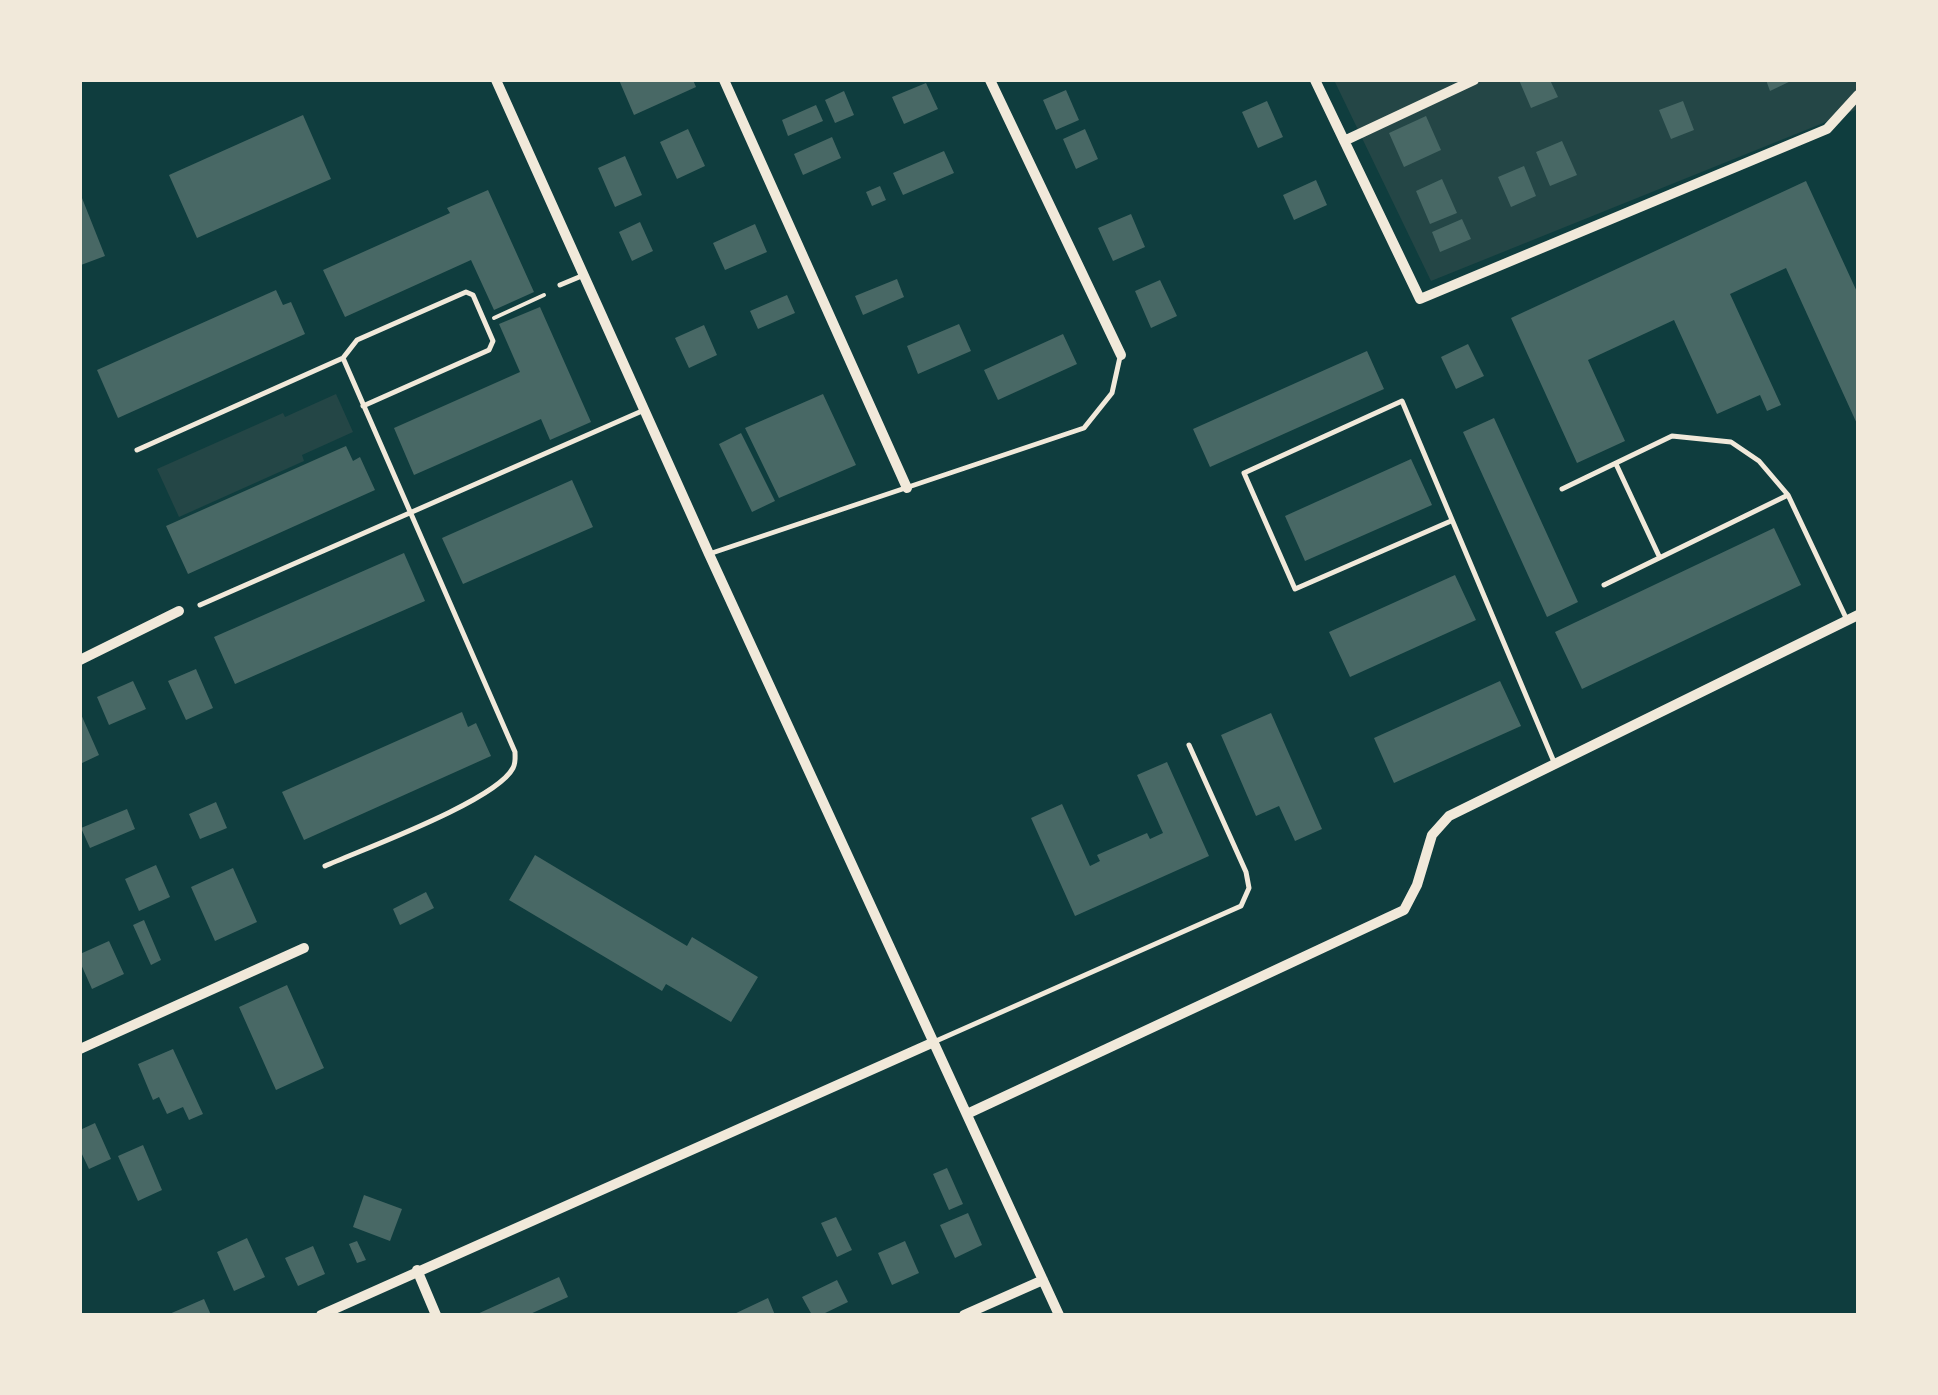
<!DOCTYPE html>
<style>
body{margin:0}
#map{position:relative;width:1938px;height:1395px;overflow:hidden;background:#0f3d3e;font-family:Manrope,sans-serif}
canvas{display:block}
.frame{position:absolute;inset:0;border:82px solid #f1e9da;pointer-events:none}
</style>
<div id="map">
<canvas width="1938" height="1395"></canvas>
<div class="frame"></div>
</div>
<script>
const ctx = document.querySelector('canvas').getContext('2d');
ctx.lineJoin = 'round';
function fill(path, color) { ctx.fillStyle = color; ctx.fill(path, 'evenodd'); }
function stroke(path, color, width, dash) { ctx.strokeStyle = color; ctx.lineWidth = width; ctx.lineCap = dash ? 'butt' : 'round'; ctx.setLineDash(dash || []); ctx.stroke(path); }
const green = new Path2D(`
 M1334 80H1858V109L1431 281Z
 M336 394 353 432 302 455 304 461 179 517 157 469 283 413 285 417Z`);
const building = new Path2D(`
 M619 80H693L696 87 634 115Z
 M1519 80H1550L1558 97 1531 108Z
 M1766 80H1793L1770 91Z
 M926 83 938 109 904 124 892 97Z
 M1066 90 1079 120 1056 130 1043 100Z
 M844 91 854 115 835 123 825 100Z
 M1267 101 1283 137 1258 148 1242 112Z
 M1683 101 1694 130 1671 139 1659 110Z
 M816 105 823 121 788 136 782 120Z
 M303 115 331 179 197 238 169 175Z
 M1426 116 1441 150 1404 167 1389 133Z
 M688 129 705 166 677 179 660 142Z
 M1085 129 1098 159 1076 169 1063 139Z
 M832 137 841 158 803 175 794 154Z
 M1562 141 1577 175 1550 186 1536 152Z
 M944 151 954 173 903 195 893 173Z
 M625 156 642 195 615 207 598 168Z
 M1524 166 1536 196 1511 207 1498 177Z
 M1442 179 1457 213 1430 224 1416 191Z
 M1316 180 1327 205 1294 220 1283 195Z
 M1806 181 1858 294V426L1786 268 1730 294 1781 405 1767 411 1760 395 1717 414 1674 320 1588 360 1625 441 1577 463 1511 318Z
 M880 186 886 200 872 206 866 192Z
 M488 190 534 292 494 310 471 260 345 317 323 270 450 213 447 208Z
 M80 193 105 256 81 265 80 261Z
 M1131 214 1145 247 1113 261 1098 228Z
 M1462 219 1471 239 1440 252 1432 232Z
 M640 222 653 251 632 261 619 232Z
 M755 224 767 252 725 270 713 243Z
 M897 279 904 297 863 315 855 296Z
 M1160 280 1177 316 1151 328 1135 291Z
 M276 290 283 305 291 302 305 334 118 418 97 370Z
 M787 295 795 313 758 329 750 311Z
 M540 307 591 422 550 440 541 419 414 475 394 428 520 372 499 324Z
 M959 324 971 351 918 374 907 346Z
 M704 325 717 355 689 368 675 338Z
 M1063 334 1077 364 998 400 984 370Z
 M1468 344 1484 376 1456 389 1441 357Z
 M1367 351 1384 389 1210 467 1193 429Z
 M823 394 856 465 779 498 745 428Z
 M1494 418 1578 602 1547 617 1463 432Z
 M741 433 775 501 752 512 719 444Z
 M346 446 353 461 360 457 375 490 188 574 166 526Z
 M1411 459 1432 505 1305 561 1285 516Z
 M572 480 593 527 463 584 442 538Z
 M1774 528 1801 585 1582 689 1555 632Z
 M404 553 425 601 235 684 214 637Z
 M1455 575 1476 620 1350 677 1329 632Z
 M196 669 213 708 186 720 168 681Z
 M133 681 146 709 109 725 97 697Z
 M1500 681 1521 726 1394 783 1374 738Z
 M80 712 99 755 80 764Z
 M462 712 468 727 476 723 491 756 304 840 282 792Z
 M1271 713 1322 829 1295 841 1279 806 1256 816 1221 735Z
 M1167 762 1209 856 1075 916 1031 818 1062 804 1090 866 1100 861 1097 855 1147 833 1150 839 1163 833 1137 775Z
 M216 802 227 828 200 839 189 814Z
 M127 809 135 829 90 848 81 828Z
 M535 855 687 946 692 937 758 977 731 1022 666 984 662 991 509 900Z
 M156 865 170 897 139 911 125 879Z
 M233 868 257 922 215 941 191 887Z
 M426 892 434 908 400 925 393 909Z
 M144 920 161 960 151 965 133 925Z
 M109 941 124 974 92 989 80 962V954Z
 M287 985 324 1068 276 1090 239 1007Z
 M173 1049 203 1114 189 1120 183 1107 167 1114 159 1097 153 1100 138 1064Z
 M95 1123 111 1159 89 1169 80 1150V1130Z
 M143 1145 162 1190 138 1201 118 1156Z
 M947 1168 963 1204 949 1210 933 1174Z
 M364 1195 402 1209 390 1241 353 1227Z
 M968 1213 982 1245 955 1258 940 1225Z
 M836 1217 852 1250 837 1257 821 1223Z
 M247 1238 265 1277 234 1291 217 1252Z
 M357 1241 366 1260 357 1263 349 1244Z
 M905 1241 919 1273 892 1285 878 1253Z
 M313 1246 325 1274 298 1286 285 1258Z
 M559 1277 568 1297 528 1315H475Z
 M837 1280 848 1302 821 1315H812L802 1297Z
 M768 1298 775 1315H732Z
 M204 1299 211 1315H167Z`);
const path = new Path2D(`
 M494 318 544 295`);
const service = new Path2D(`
 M560 285 584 275
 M137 450 343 358 357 340 466 292 473 295 493 341 489 350 363 406
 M1616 464 1659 556
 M1562 489 1672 436 1731 442 1759 461 1788 495 1847 620
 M1451 521 1295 589 1244 473 1402 401 1554 762
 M709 554 1084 428 1112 393 1120 357
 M1604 585 1788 495
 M200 605 642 411
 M325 866C363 849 496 801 513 768 516 762 515 758 515 752L343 358
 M936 1041 1241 906 1249 888 1246 872 1189 745`);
const minor = new Path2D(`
 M496 80 709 554 1059 1315
 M724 80 907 488
 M990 80 1121 355
 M1315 80 1420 299 1827 129 1858 95
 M1344 141 1474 80
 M80 660 179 611
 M80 1049 304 948
 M967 1114 1404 910 1417 885 1432 835 1449 816 1858 615
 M417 1270 436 1315
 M321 1315 934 1042
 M964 1315 1043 1280`);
fill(green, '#244646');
fill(building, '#486865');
stroke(path, '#f1e9da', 4);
stroke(service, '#f1e9da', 5);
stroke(minor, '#f1e9da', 10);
</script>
